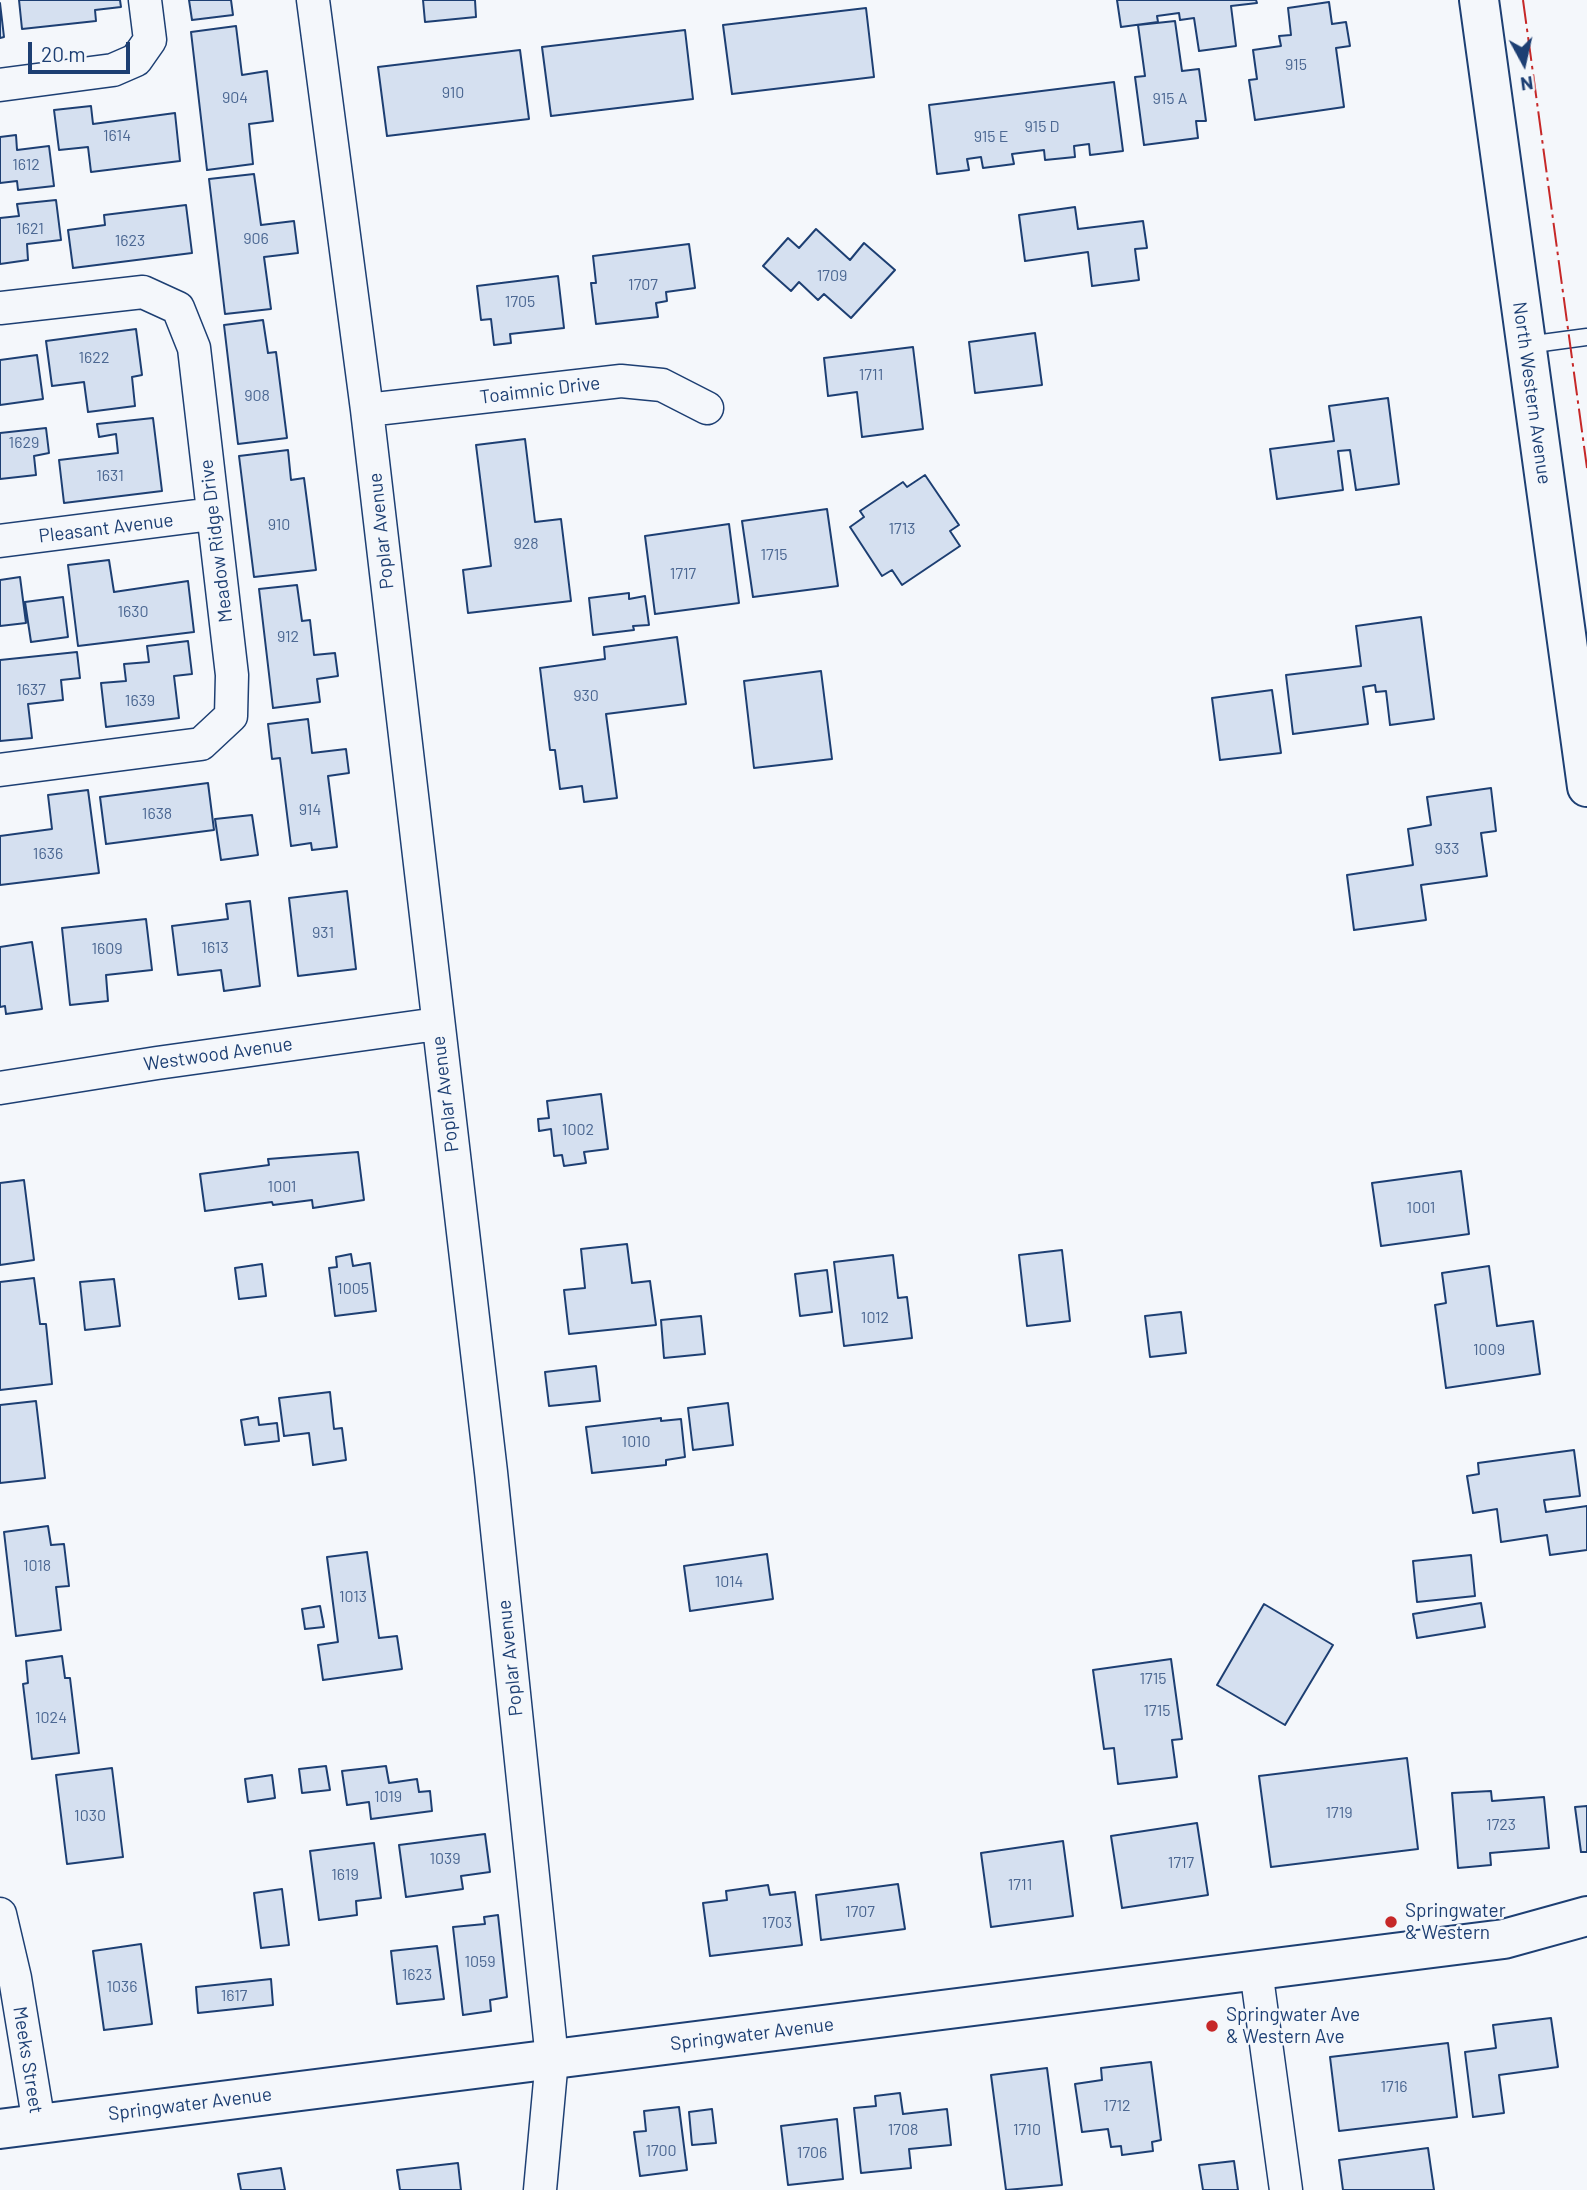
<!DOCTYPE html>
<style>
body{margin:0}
#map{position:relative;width:1587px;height:2190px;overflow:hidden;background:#f4f7fb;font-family:Barlow,sans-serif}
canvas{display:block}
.north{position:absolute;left:1489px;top:28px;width:70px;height:70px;-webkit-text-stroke:5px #f4f7fb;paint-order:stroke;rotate:172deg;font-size:19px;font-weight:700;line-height:28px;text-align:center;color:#1d3f73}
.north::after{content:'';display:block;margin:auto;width:24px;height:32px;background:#1d3f73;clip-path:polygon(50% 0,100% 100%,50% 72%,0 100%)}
.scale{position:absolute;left:28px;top:42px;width:102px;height:32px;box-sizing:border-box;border:4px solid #1d3f73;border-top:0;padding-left:9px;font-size:21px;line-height:24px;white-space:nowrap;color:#1d3f73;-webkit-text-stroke:5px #f4f7fb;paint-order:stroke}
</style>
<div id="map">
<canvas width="1587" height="2190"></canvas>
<div class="north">N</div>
<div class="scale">20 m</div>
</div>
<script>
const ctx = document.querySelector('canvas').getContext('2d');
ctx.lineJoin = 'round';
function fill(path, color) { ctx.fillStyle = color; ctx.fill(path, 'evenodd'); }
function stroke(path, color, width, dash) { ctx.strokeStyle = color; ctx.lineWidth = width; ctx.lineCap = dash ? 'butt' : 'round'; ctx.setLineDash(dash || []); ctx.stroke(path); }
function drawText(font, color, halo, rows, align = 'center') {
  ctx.font = font + ' Barlow,sans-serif'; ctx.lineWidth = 5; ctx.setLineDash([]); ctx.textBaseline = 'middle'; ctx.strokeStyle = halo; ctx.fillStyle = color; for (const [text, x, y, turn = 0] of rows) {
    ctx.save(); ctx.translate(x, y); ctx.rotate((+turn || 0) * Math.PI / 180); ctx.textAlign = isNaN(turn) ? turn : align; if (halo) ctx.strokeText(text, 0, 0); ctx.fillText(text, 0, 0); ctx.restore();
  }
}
const building = new Path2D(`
 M19 0H120L121 7 95 10 96 21 22 29Z
 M189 0H231L233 15 192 20Z
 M423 0H475L476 17 425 22Z
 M1117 0H1256L1257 3 1231 6 1236 46 1199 51 1194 18 1180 20 1179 13 1157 16 1158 22 1121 27Z
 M1329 2 1332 24 1346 22 1350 46 1336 48 1344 107 1255 120 1249 80 1257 79 1253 50 1281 46 1279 36 1291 35 1288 8Z
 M0 3 4 37 0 38Z
 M866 8 874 77 732 94 723 25Z
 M1175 21 1182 71 1199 69 1206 121H1196L1198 138 1144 145 1135 77 1145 76 1138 25Z
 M236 26 242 75 267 71 273 121 249 124 253 164 207 170 191 32Z
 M685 30 693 99 551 116 542 47Z
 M520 50 529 119 387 136 378 67Z
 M1114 82 1123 151 1090 155 1089 144 1074 146 1075 157 1045 160 1044 150 1012 154 1014 164 983 168 981 157 967 159 969 170 937 174 929 105Z
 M91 106 93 124 175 113 180 161 91 172 88 147 59 150 54 110Z
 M16 135 17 150 49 146 54 186 18 190 17 181 0 183V137Z
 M254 174 261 225 294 221 298 253 264 257 271 309 225 314 209 179Z
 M56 200 61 240 27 244 28 260 0 264V218L19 216 17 204Z
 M186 205 192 253 73 268 68 230 105 225 104 215Z
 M1075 207 1078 229 1143 221 1147 248 1135 249 1139 280 1092 286 1088 252 1025 261 1019 215Z
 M816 229 850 260 864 243 895 270 851 318 824 294 818 300 799 282 791 291 763 266 788 238 799 248Z
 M689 244 695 288 666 292 667 301 656 303 658 317 596 324 591 283H596L593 256Z
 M558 276 564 328 510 334 511 343 494 345 491 319 481 320 477 286Z
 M263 320 268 353 276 352 287 438 238 444 224 325Z
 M136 329 142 375 132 377 135 406 88 412 84 382 52 386 46 341Z
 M1035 333 1042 385 975 393 969 342Z
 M913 347 923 429 862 437 857 392 828 396 824 358Z
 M37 355 43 399 0 405V360Z
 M1388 398 1399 484 1356 490 1350 450 1338 451 1343 490 1277 499 1270 449 1334 441 1329 406Z
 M153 418 162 491 64 503 59 460 118 453 116 434 99 437 97 424Z
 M46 428 49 453 34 456 36 475 0 479V433Z
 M525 439 535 522 561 519 571 601 468 613 463 570 491 566 476 445Z
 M288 450 291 480 304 478 316 570 254 577 239 456Z
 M925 475 959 525 950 531 960 546 902 585 892 570 882 576 850 527 864 517 860 511 903 482 907 487Z
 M827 509 838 586 753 597 742 521Z
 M729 524 739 603 655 614 645 536Z
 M109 560 114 592 188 581 194 632 78 646 68 565Z
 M20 577 26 623 0 626V580Z
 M297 585 302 621 310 620 314 655 335 653 338 676 317 679 320 702 273 708 259 589Z
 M629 593V599L645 596 649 625 633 626 634 630 593 635 589 598Z
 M63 597 68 637 31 642 25 602Z
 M1421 617 1434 719 1390 725 1386 691 1376 692 1375 685 1363 687 1368 724 1293 734 1286 675 1361 666 1356 626Z
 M677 637 686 704 606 714 617 798 584 802 582 786 560 789 555 750H550L540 668 605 659 604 647Z
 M188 641 192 674 174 676 179 718 106 727 101 683 126 681 124 664 149 662 147 646Z
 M77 652 80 678 61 680 63 700 28 704 32 738 0 741V660Z
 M821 671 832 759 754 768 744 681Z
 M1272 690 1281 753 1220 760 1212 698Z
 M308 719 312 753 346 749 349 773 328 776 337 847 312 850 311 843 291 846 280 758 272 759 268 724Z
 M208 783 214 830 106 844 100 797Z
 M1491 788 1496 831 1481 833 1487 876 1421 885 1426 920 1354 930 1347 875 1413 865 1408 829 1431 825 1427 797Z
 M88 790 99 873 0 885V836L52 829 48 795Z
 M252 815 258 855 221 860 215 819Z
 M347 891 356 969 298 976 289 898Z
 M250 901 260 986 224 991 221 970 178 975 172 926 228 919 226 904Z
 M146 919 152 970 106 975 108 1001 70 1005 62 928Z
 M32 942 42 1009 6 1014 5 1006 0 1007V947Z
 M601 1094 608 1149 584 1152 586 1163 564 1166 562 1155 554 1156 551 1129 539 1131 538 1119 549 1118 547 1101Z
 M358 1152 364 1200 313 1208 312 1200 273 1205 272 1202 205 1211 200 1174 269 1165 268 1159Z
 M1461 1171 1469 1234 1381 1246 1372 1183Z
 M24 1180 34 1260 0 1265V1183Z
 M627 1244 632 1283 650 1281 656 1325 569 1334 564 1290 585 1288 581 1249Z
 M1062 1250 1070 1321 1027 1326 1019 1255Z
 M351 1254 353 1266 370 1263 376 1311 335 1316 329 1268 337 1267 336 1257Z
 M893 1255 898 1298 907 1297 912 1338 844 1346 834 1262Z
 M262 1264 266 1296 239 1299 235 1268Z
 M1489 1266 1497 1326 1533 1321 1540 1374 1446 1388 1435 1305 1446 1303 1442 1273Z
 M827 1270 832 1312 800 1316 795 1274Z
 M34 1278 40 1324H46L52 1384 0 1390V1282Z
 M114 1279 120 1326 85 1330 80 1282Z
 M1181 1312 1186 1353 1150 1357 1145 1316Z
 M701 1316 705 1354 664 1358 661 1320Z
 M596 1366 600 1401 549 1406 545 1372Z
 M330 1392 334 1429 342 1428 346 1460 313 1465 309 1433 284 1436 279 1398Z
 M36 1401 45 1478 0 1483V1405Z
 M728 1403 733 1445 693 1450 688 1408Z
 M258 1417 259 1425 277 1423 279 1441 245 1445 241 1420Z
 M661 1418V1421L681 1419 685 1457 666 1460V1465L592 1473 586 1427Z
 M1574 1450 1580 1496 1544 1500 1546 1512 1587 1506V1550L1550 1555 1547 1535 1501 1542 1497 1509 1473 1513 1467 1476 1479 1474 1478 1463Z
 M48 1526 51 1545 64 1544 69 1586 56 1587 61 1630 16 1636 4 1532Z
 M367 1552 379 1638 397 1636 402 1669 323 1680 318 1645 338 1642 327 1557Z
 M767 1554 773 1599 690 1611 684 1566Z
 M1471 1555 1475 1596 1417 1602 1413 1561Z
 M1481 1603 1485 1627 1417 1638 1413 1614Z
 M1264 1604 1333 1645 1285 1725 1217 1685Z
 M320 1606 324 1627 305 1629 302 1609Z
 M62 1656 65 1678H70L79 1753 32 1759 23 1684 28 1683 26 1661Z
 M1171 1659 1182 1739 1172 1740 1177 1777 1118 1784 1114 1748 1104 1749 1093 1670Z
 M1407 1758 1418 1849 1271 1867 1259 1776Z
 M326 1766 330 1790 302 1793 299 1769Z
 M386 1766 389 1783 417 1779 419 1792 430 1791 432 1811 371 1819 369 1802 347 1805 342 1771Z
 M112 1768 123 1857 67 1864 56 1775Z
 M272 1775 275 1798 248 1802 245 1779Z
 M1491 1791 1492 1801 1544 1797 1549 1848 1490 1853 1491 1865 1458 1868 1452 1793Z
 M1587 1806V1852H1581L1575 1807Z
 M1197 1823 1208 1895 1122 1908 1111 1836Z
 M485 1834 490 1872 461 1876 463 1889 406 1897 399 1845Z
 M1063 1841 1073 1916 991 1927 981 1853Z
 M374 1843 381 1898 356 1901 357 1915 319 1920 310 1851Z
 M898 1884 905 1929 821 1940 816 1895Z
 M768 1885 770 1895 795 1892 802 1945 710 1956 703 1903 727 1900 726 1891Z
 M282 1889 289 1945 261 1948 254 1893Z
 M498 1915 507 1997 490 2000 491 2011 463 2015 453 1927 485 1924 484 1917Z
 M141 1944 152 2024 104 2030 93 1951Z
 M437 1946 444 1999 397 2004 391 1951Z
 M271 1979 273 2005 198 2013 196 1987Z
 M1551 2018 1558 2067 1499 2075 1504 2113 1473 2117 1465 2052 1496 2048 1493 2025Z
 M1448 2043 1457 2117 1339 2131 1330 2057Z
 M1151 2062 1161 2140 1152 2142 1153 2151 1122 2155 1121 2146 1111 2147 1108 2129 1082 2132 1075 2084 1102 2080 1101 2068Z
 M1047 2068 1062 2185 1006 2190 991 2075Z
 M900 2093 903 2114 947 2109 951 2145 909 2149 911 2168 861 2173 854 2108 876 2106 875 2096Z
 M679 2107 687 2170 640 2176 634 2132 646 2131 644 2111Z
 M712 2109 716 2143 692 2145 689 2112Z
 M837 2119 843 2179 788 2185 781 2126Z
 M1428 2148 1434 2190H1343L1339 2160Z
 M1234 2161 1238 2190H1203L1199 2165Z
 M458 2163 461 2190H400L397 2170Z
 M281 2168 285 2190H241L238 2174Z`);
const service = new Path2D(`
 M1527 345 1587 337`);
const minor = new Path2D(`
 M313 0 367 410 491 1472 552 2059 540 2190
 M0 85 113 70 136 60 150 40 145 0
 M0 308 143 292 178 308 194 348 232 675 231 716 201 744 0 770
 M367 410 621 381 662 385 707 408
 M0 541 212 514
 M0 1088 157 1063 437 1024
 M0 1914 15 1978 39 2124
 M1256 1970 1286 2190`);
const tertiary = new Path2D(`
 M0 2129 1504 1939 1587 1916`);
const secondary = new Path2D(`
 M1479 0 1587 787`);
const power = new Path2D(`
 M1523 0 1587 468`);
const markers = [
 [1391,1922,7,"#c62828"],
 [1212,2026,7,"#c62828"]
];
const numberNames = [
 ["915",1296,65],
 ["910",453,93],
 ["904",235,98],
 ["915 A",1170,99],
 ["915 D",1042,127],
 ["1614",117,136],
 ["915 E",991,137],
 ["1612",26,165],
 ["1621",30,229],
 ["906",256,239],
 ["1623",130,241],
 ["1709",832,276],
 ["1707",643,285],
 ["1705",520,302],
 ["1622",94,358],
 ["1711",871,375],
 ["908",257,396],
 ["1629",24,443],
 ["1631",110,476],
 ["910",279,525],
 ["1713",902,529],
 ["928",526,544],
 ["1715",774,555],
 ["1717",683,574],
 ["1630",133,612],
 ["912",288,637],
 ["1637",31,690],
 ["930",586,696],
 ["1639",140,701],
 ["914",310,810],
 ["1638",157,814],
 ["933",1447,849],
 ["1636",48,854],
 ["931",323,933],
 ["1613",215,948],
 ["1609",107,949],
 ["1002",578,1130],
 ["1001",282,1187],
 ["1001",1421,1208],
 ["1005",353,1289],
 ["1012",875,1318],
 ["1009",1489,1350],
 ["1010",636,1442],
 ["1018",37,1566],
 ["1014",729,1582],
 ["1013",353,1597],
 ["1715",1153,1679],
 ["1715",1157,1711],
 ["1024",51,1718],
 ["1019",388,1797],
 ["1719",1339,1813],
 ["1030",90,1816],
 ["1723",1501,1825],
 ["1039",445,1859],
 ["1717",1181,1863],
 ["1619",345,1875],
 ["1711",1020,1885],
 ["1707",860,1912],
 ["1703",777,1923],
 ["1059",480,1962],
 ["1623",417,1975],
 ["1036",122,1987],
 ["1617",234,1996],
 ["1716",1394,2087],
 ["1712",1117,2106],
 ["1708",903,2130],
 ["1710",1027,2130],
 ["1700",661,2151],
 ["1706",812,2153]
];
const streetNames = [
 ["Toaimnic Drive",540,390,-7],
 ["North Western Avenue",1532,393,82],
 ["Pleasant Avenue",106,528,-7],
 ["Poplar Avenue",381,531,-96],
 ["Meadow Ridge Drive",216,541,-97],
 ["Westwood Avenue",218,1054,-8],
 ["Poplar Avenue",445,1094,-97],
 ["Poplar Avenue",510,1658,-96],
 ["Springwater Avenue",752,2034,-7],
 ["Meeks Street",28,2060,81],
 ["Springwater Avenue",190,2104,-7]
];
const poiNames = [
 ["Springwater",1405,1911],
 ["& Western",1405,1933],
 ["Springwater Ave",1226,2015],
 ["& Western Ave",1226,2037]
];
fill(building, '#d5e0f0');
stroke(building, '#1d3f73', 2);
stroke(service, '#1d3f73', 19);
stroke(minor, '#1d3f73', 35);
stroke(tertiary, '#1d3f73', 42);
stroke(secondary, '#1d3f73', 42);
stroke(service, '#f4f7fb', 16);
stroke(minor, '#f4f7fb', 32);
stroke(tertiary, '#f4f7fb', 38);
stroke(secondary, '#f4f7fb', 38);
stroke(power, '#c62828', 2, [24, 5, 3.5, 5]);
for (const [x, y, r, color] of markers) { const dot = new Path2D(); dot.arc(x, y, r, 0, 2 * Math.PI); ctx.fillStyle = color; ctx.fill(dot); stroke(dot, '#f4f7fb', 2.5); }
drawText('16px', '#4b6792', null, numberNames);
drawText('19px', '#1d3f73', '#f4f7fb', streetNames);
drawText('19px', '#1d3f73', '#f4f7fb', poiNames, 'left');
</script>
